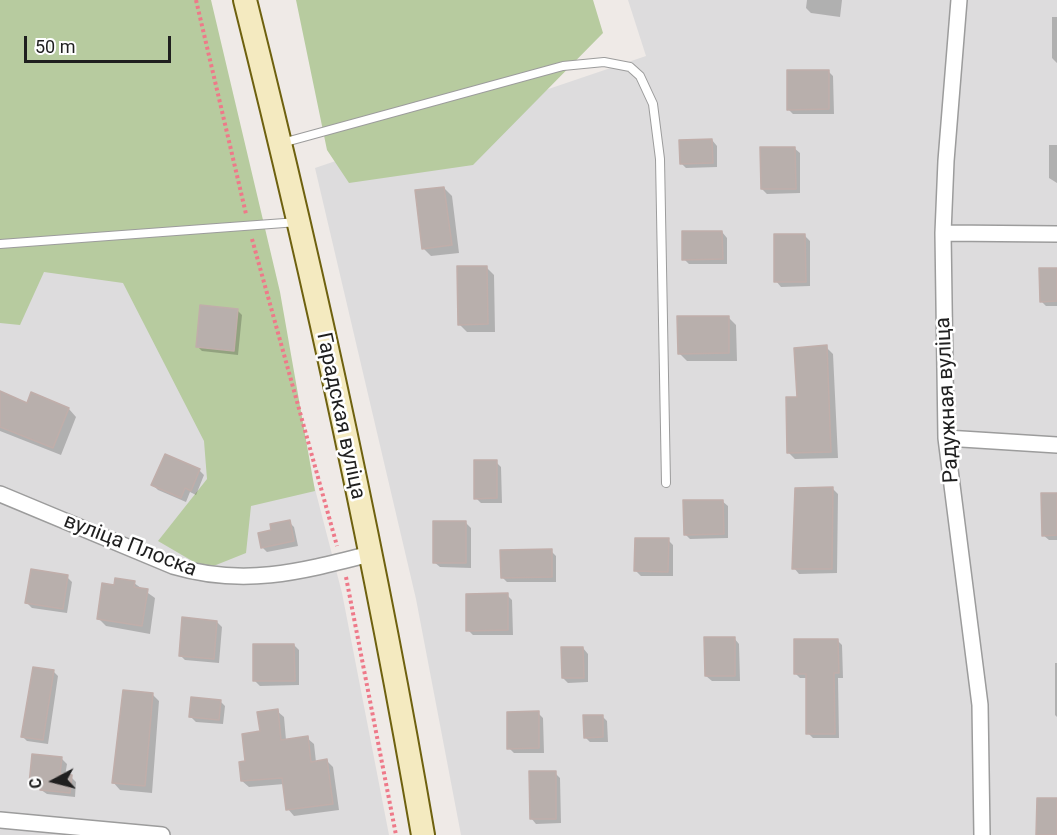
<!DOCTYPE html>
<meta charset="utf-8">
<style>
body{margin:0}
#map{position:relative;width:1057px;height:835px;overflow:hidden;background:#efeae7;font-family:Roboto,sans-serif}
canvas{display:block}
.north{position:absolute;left:24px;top:751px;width:60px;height:60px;-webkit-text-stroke:4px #fff;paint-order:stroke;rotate:263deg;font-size:16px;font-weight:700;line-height:24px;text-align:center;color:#1f1f1f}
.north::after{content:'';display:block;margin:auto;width:21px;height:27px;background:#1f1f1f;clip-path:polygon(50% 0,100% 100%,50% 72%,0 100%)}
.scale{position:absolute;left:24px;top:36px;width:147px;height:27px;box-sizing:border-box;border:3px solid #1f1f1f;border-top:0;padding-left:8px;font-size:18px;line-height:21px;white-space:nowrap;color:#1f1f1f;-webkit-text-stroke:4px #fff;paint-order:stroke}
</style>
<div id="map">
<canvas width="1057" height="835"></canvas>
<div class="north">С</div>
<div class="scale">50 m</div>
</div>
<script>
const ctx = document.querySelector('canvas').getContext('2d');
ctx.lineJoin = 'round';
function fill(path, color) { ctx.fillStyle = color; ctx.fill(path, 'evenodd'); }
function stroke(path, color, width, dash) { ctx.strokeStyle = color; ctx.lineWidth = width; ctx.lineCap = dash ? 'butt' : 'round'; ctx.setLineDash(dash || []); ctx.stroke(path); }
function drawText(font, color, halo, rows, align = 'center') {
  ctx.font = font + ' Roboto,sans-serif'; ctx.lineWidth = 5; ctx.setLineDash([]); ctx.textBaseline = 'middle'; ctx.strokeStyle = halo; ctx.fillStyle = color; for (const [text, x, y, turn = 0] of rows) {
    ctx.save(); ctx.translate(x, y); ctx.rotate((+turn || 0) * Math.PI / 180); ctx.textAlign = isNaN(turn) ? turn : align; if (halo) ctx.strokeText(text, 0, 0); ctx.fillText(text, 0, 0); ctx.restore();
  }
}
const residential = new Path2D(`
 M0 0H188L342 593 389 835H0Z
 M628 0H1057V835H461L416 599 315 168 646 56Z`);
const forest = new Path2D(`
 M0 0H211L280 292 315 491 251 506 246 553 206 569 158 541 207 479 204 441 123 283 44 272 20 325 0 323Z
 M296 0H593L603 33 473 165 349 183 327 150Z`);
const shadow = new Path2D(`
 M807 0H842L840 17 811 13 806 8Z
 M1052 17H1057V63L1052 58Z
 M828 71 833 76 834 114H793L788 109Z
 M712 140 717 146V167L686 168 681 163Z
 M1049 145H1057V183L1049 178Z
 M794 148 800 153V193L767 194 762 189Z
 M444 188 452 196 459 253 431 256 423 248Z
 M722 232 727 238V264H689L684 259Z
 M804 235 810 241V286L781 287 776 281Z
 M486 267 494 275 495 332H467L459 324Z
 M1057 269V306H1046L1041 301Z
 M237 310 242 315 238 355 202 351 197 346Z
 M728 317 736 325 737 361H687L679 353Z
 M826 347 833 354 838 458 795 459 788 452 799 398Z
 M0 393 28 405 69 409 76 417 61 455 0 431Z
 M496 462 501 467 502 503H481L476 498Z
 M199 470 204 475 196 495 190 492 186 502 158 490 153 485Z
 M833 489 838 494 837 573 799 574 794 568Z
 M1057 495V540H1049L1043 535Z
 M722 501 728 506V538L690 539 685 534Z
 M289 522 294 527 298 546 267 552 262 547 272 531Z
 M466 523 471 528V568L440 567 434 562Z
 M668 540 673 545V576H641L636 571Z
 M551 551 556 556V582H507L502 577Z
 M67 577 72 582 67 613 32 608 27 603Z
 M134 583 155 598 150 634 106 626 98 618 115 586Z
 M507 595 512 600 513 635H473L468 630Z
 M217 622 222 627 219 663 185 660 180 655Z
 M734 638 739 644 740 681H712L706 676Z
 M837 640 842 645 843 678H838L839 738H813L808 733 807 678H800L795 673Z
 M294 645 299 650V685L260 686 255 681Z
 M583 648 588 654V682L568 683 563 678Z
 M1055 663H1057V717L1055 715Z
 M53 671 58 676 48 744 27 741 22 736Z
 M152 694 159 701 152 793 120 790 113 782 118 732H121Z
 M220 701 225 706 223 724 196 722 191 717Z
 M277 711 284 717 286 740 307 738 314 744 316 762 327 761 333 767 339 810 294 816 288 809 284 784 249 787 242 781 247 763 261 733Z
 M538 713 543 718 544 753H514L509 748Z
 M602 716 607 721 608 742H590L585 737Z
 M62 759 67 764 65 776 71 777 76 782 75 797 47 794 31 783Z
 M555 773 560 778 561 823 536 824 531 818Z`);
const building = new Path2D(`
 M787 70H829V109L787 110Z
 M712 139 713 163 680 164 679 140Z
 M760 147H795L796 189H761Z
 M444 187 452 245 422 249 415 190Z
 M682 231H722L723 259 682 260Z
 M774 234H805L806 282H774Z
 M457 266H487L488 324 458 325Z
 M1039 268H1057V301L1040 302Z
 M200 305 238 309 234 351 196 347Z
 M677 316H729V353L678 354Z
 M827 345 831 452 787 453 786 397H797L794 348Z
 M0 391 27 403 31 392 69 408 53 448 0 427Z
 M165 454 200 469 191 491 185 488 181 498 151 485Z
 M474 460H497V498L474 499Z
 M833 487 832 569H792L795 488Z
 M1041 493H1057V535L1042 536Z
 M683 500H723L724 534 684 535Z
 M290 520 294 541 261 548 258 533 271 530 270 524Z
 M433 521H466V563H433Z
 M635 538H669L668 572 634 571Z
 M552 549V577L501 578 500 550Z
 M31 569 68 575 63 609 25 603Z
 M115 578 135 581 134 587 148 589 142 626 97 619 102 583 114 585Z
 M508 593V630L466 631V594Z
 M182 617 217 621 214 659 179 656Z
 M704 637H735V676H705Z
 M794 639H838L839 673H834L835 734H806V674H794Z
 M253 644H294L295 681H253Z
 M561 647H583L584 678H562Z
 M33 667 54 670 43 740 21 737Z
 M123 690 153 693 145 786 112 783Z
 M191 697 221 700 219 720 189 717Z
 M278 709 281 740 308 736 311 762 327 759 333 804 286 810 282 778 241 781 239 762 245 761 242 734 260 731 257 712Z
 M539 711V748L507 749V712Z
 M583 715H603V737L584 738Z
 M32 754 62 757 60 774 72 775 70 793 40 790V785L29 784Z
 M529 771H556V819H530Z
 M1037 798H1057V835H1036Z`);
const path = new Path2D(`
 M196 0 246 214
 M252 239 337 546
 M346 577 396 835`);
const service = new Path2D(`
 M282 143 563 66 604 62 630 67 640 76 653 104 660 159 666 483
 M0 244 298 222`);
const minor = new Path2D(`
 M959 0 946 161 943 233 946 438 980 705 982 835
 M943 233 1057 234
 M946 438 1057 445
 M0 494 173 566C244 587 300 572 370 554
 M0 820 162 835`);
const secondary = new Path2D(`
 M245 0C314 276 375 555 423 835`);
const streetNames = [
 ["Радужная вуліца",948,400,-93],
 ["Гарадская вуліца",340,416,78],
 ["вуліца Плоска",130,546,21]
];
fill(residential, '#dddcdd');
fill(forest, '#b7cb9f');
fill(shadow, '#0003');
fill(building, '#b8afac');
stroke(building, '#c0aeaa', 1.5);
stroke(service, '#9c9c9c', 10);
stroke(minor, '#9c9c9c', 18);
stroke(secondary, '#6e610f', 26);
stroke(path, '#ee7989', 4, [3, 3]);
stroke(service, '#fff', 8);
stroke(minor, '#fff', 15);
stroke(secondary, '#f4eac0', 22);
drawText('21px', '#1f1f1f', '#fff', streetNames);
</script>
